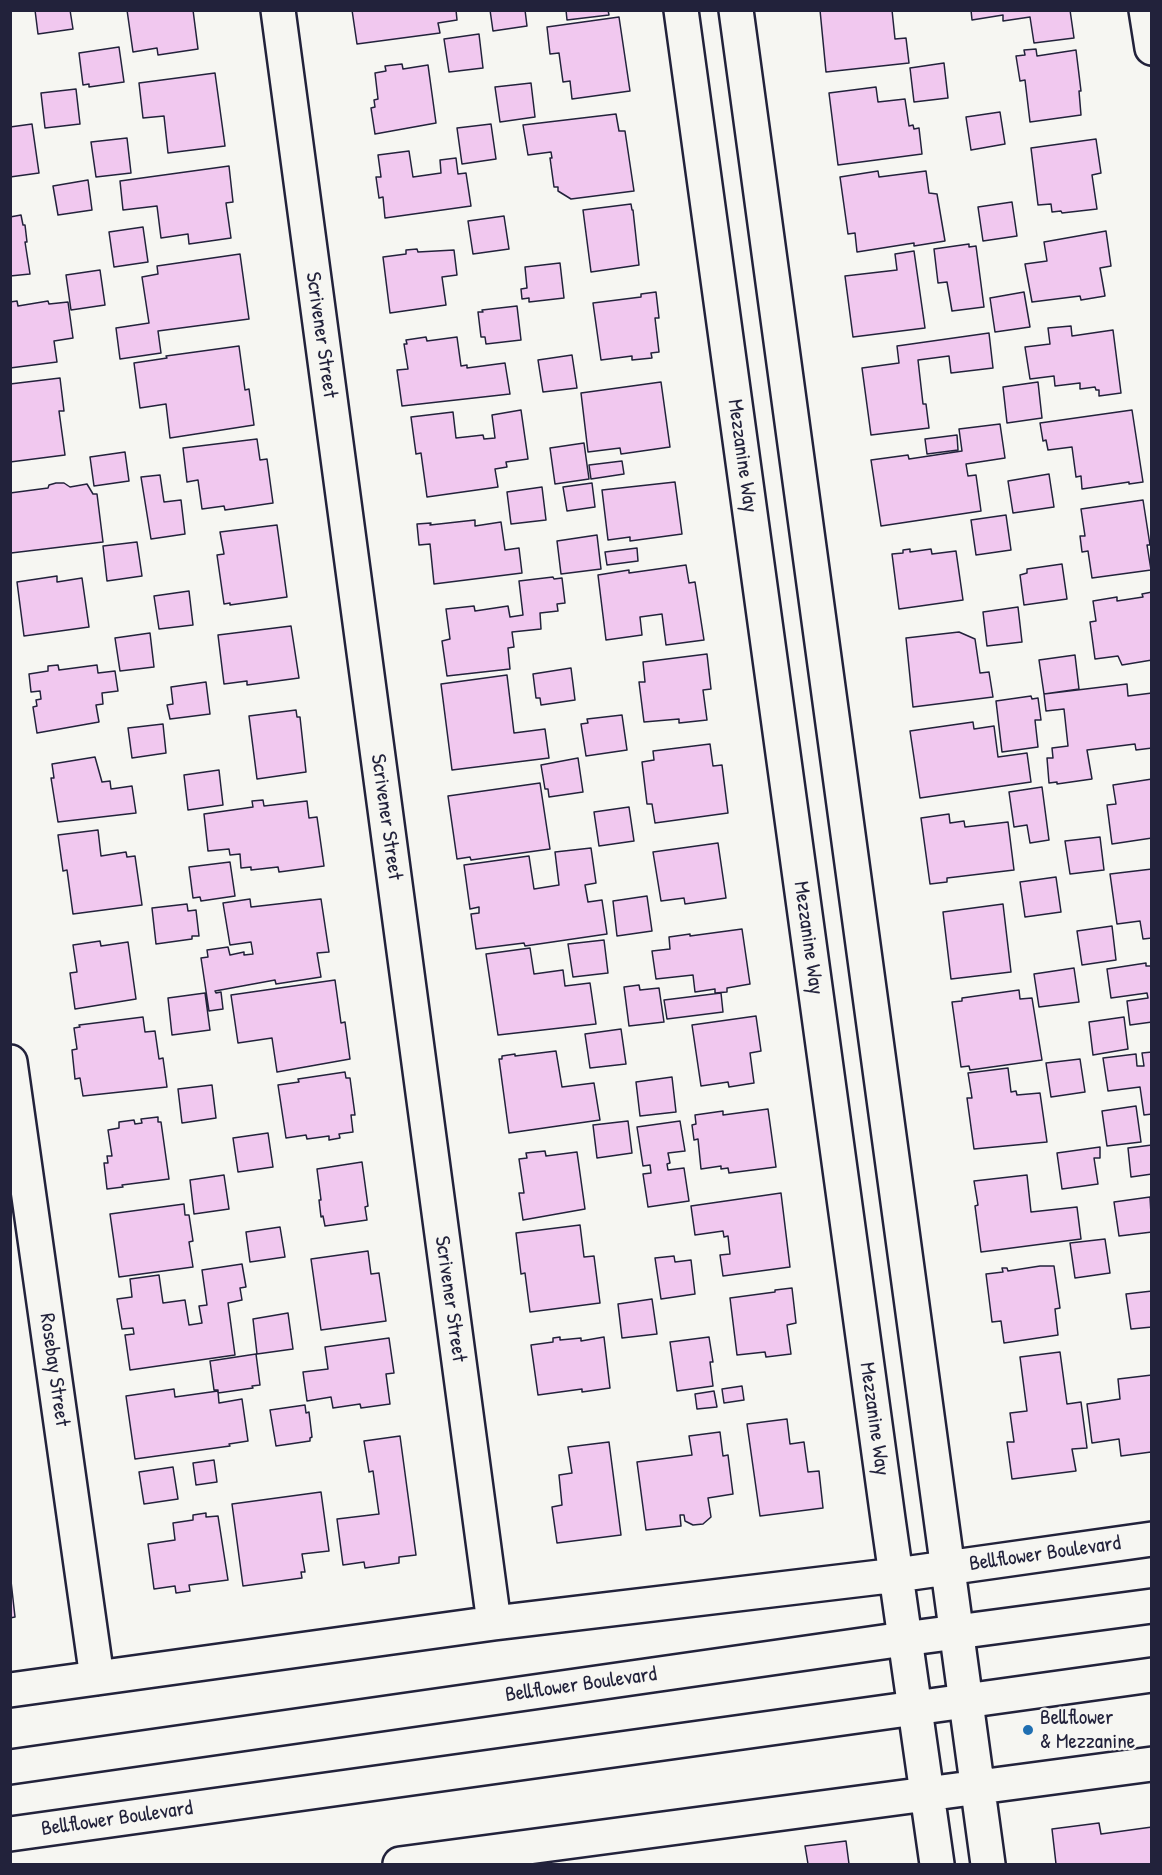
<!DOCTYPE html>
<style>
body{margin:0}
#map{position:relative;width:1162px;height:1875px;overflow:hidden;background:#f6f6f2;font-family:"Patrick Hand",sans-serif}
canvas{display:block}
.frame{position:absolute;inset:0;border:12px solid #22223b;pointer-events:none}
</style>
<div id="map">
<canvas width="1162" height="1875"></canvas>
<div class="frame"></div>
</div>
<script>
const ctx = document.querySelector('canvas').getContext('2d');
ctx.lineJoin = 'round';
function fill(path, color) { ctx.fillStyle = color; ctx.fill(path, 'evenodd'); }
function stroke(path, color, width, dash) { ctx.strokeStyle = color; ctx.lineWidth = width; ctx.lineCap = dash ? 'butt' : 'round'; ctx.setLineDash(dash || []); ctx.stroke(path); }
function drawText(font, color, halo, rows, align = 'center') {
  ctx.font = font + ' "Patrick Hand",sans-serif'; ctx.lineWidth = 5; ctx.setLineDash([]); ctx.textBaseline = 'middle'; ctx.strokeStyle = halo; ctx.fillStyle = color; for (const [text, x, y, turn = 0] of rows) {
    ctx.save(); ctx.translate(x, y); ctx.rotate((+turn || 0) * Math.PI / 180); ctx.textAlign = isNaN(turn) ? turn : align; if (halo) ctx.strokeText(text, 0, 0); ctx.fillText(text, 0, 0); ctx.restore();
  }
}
const building = new Path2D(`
 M35 10H70L73 29 38 34Z
 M127 10H193L198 49 158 55 157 48 133 52Z
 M352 10H456L457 20 438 23 440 33 357 44Z
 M490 10H525L527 26 493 31Z
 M566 10H608L609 15 567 20Z
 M820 10H892L895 39 906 38 909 63 826 72Z
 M971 10H1070L1074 38 1034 43 1030 17 1003 21V15L972 20Z
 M619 17 630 91 572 99 570 81 563 82 559 53 550 54 547 27Z
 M479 34 483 68 449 72 444 39Z
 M119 47 124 82 89 87V84L83 85 79 53Z
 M1036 49 1037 56 1076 50 1081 91H1079L1081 115 1030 122 1025 80 1020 81 1016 56 1025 55 1024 50Z
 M944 63 948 98 914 102 910 68Z
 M402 64 403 69 428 65 436 123 375 134 371 108 375 107 374 100 378 99 375 73 386 71 385 66Z
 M215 73 225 146 168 153 164 116 143 118 139 83Z
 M531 83 535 117 500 122 495 87Z
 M876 87 878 102 905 99 909 126 913 125 914 129 919 128 922 154 838 165 829 93Z
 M76 89 80 124 45 128 41 93Z
 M1000 112 1005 144 971 150 966 117Z
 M616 114 619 131H625L634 191 571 199 558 191V187H554L550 158H552L551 152 528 155 523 125Z
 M32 124 39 173 10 177V127Z
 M491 124 496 159 462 164 457 128Z
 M127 138 131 173 96 177 91 142Z
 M1096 139 1101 173 1092 175 1097 209 1062 213 1061 211 1052 212 1051 204 1038 205 1031 148Z
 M409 151 413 177 441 173 440 160 456 158 458 174 466 173 471 206 385 218 383 197 379 198 376 177H381L378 155Z
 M229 166 233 202 226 203 231 238 189 244 188 234 161 238 157 206 123 210 120 181Z
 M878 171 879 177 926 171 929 193 937 194 945 241 914 246V243L857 252 855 233 848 234 840 177Z
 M88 180 92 210 58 215 53 186Z
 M1012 202 1017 236 983 241 978 207Z
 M631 204 632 210H633L639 265 591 272 583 210Z
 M21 215 23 225H25L27 242H25L30 274 10 276V217Z
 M504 216 509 249 473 254 468 221Z
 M143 227 148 262 114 267 109 232Z
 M1106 231 1111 266 1100 268 1105 296 1081 300 1080 296 1032 302 1025 264 1047 261 1044 242Z
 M969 244V247L976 246 984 307 952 311 947 282 938 283 934 249Z
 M417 249 418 252 454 250 457 275 442 277 446 305 390 313 383 257 406 254V250Z
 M914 251 925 328 853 337 845 276 897 270 895 254Z
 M240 254 249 319 158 331 161 353 120 359 116 328 149 323 142 277 158 274 157 266Z
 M560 263 564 298 529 302V298L522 299 521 289 527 288 525 267Z
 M100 270 105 305 71 310 66 275Z
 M656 292 659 318H655L659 352 651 353 652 358 632 360V356L601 360 593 303 641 297V294Z
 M1024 292 1030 327 995 332 990 298Z
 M17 301 18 306 48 301 49 304 68 302 73 338 54 341 57 362 10 368V302Z
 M517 306 521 340 486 344 485 337H481L478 312H483L482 310Z
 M1071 326 1072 336 1113 330 1121 393 1099 396V390H1096L1095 387 1080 389V383L1055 386 1054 376 1030 379 1025 347 1050 344 1048 328Z
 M989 333 993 368 951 373 949 356 918 360 923 404H926L929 428 871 435 862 368 899 363 897 346Z
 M426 337 427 341 457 337 461 366 467 365V368L505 363 510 394 402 406 397 370 408 369 404 344H407L406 340Z
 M239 346 245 390 249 389 254 425 170 438 166 404 140 408 134 363 167 358 166 356Z
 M572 355 577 388 543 392 538 360Z
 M60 378 64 411H59L65 455 10 462V384Z
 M661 382 670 447 621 454 620 448 588 452 581 393Z
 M1038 382 1042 418 1007 423 1003 387Z
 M521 410 528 459 506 462 507 467 495 469 498 487 427 497 421 453 416 454 411 417 453 412 456 438 483 435 484 439 495 438 492 415Z
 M1132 410 1143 482 1129 484V482L1082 489 1081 476 1076 477 1072 447 1048 450 1046 440 1043 441 1040 423Z
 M1000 424 1005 458 966 464 968 476 976 475 981 511 881 526 871 460 908 455 909 459 962 451 959 429Z
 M957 435 958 450 927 454 925 439Z
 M257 439 260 460 267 459 273 503 225 510 224 506 202 509 198 480 187 482 183 448Z
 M584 443 589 479 555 484 550 448Z
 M125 452 129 481 94 486 90 457Z
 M622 461 624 474 591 479 589 465Z
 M1049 474 1054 507 1013 513 1008 481Z
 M160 475 164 502 181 500 185 534 151 539 141 477Z
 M675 482 682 534 630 541V537L608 540 602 490Z
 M56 483H64L70 487 87 484 93 494H97L103 542 11 553 10 493 48 488 49 485Z
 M592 483 595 507 567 511 563 487Z
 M542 487 546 520 511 524 507 492Z
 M1143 500 1150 545H1147L1151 570 1092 578 1088 551 1082 552 1080 536H1085L1081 509Z
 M1006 515 1011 550 976 555 971 520Z
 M475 520V526L501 522 505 550 519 548 522 573 434 584 430 544 419 545 417 524 431 523 430 525Z
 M277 525 287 597 230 605V603L224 604 217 555 224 554 220 532Z
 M597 535 601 569 561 574 557 541Z
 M137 542 142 576 107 581 103 546Z
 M637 548 638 561 607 565 605 552Z
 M910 549V552L931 549 932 554 956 551 963 600 899 609 892 554 903 553V550Z
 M1062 564 1067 599 1024 605 1020 575 1027 573V569Z
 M686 565 689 583 695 582 704 640 666 645 662 614 640 617 642 635 606 640 598 575 629 570V573Z
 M57 576V582L82 578 89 627 24 636 17 582Z
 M553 577 554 579 562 578 565 603 557 604 558 611 540 613 541 629 512 632 514 647 508 648 510 669 447 676 442 641 450 639 446 609 474 606 475 611 508 606 510 617 523 615 519 581Z
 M189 591 193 625 159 629 154 596Z
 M1152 592V660L1122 665 1118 656 1095 659 1090 622 1096 621 1093 601 1117 597V601L1143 597 1142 594Z
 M1018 607 1022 642 987 646 983 612Z
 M291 626 299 678 247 685V681L224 684 218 635Z
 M959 632 975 639 980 673 989 672 993 697 913 707 906 638Z
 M150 633 154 667 120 671 115 638Z
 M707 654 711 689 703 690 707 720 679 723V719L644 722 639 682H645L643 662Z
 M1075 655 1079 689 1044 694 1039 660Z
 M58 665 59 670 97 665 98 673 115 671 118 691 102 693 103 704 96 705 99 722 37 733 33 707 37 706 36 700 41 699 40 691 31 692 29 674 48 671V666Z
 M571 668 575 700 541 705 540 698H536L533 674Z
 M507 675 514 733 545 729 549 758 452 770 441 684Z
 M206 682 210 714 170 719 167 705 173 704 171 687Z
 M1127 684 1128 696 1152 693V748L1136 750 1135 744 1087 750 1092 779 1057 784V782L1049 783 1047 758H1053L1052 748 1068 746 1064 709 1046 711 1044 694Z
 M1031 696 1032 699 1038 698 1041 720H1035L1038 747 1002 752 996 701Z
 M296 710 297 717H300L306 772 257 779 249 716Z
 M622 715 627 750 586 756 581 724 588 723 587 719Z
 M973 722 974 729 994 726 998 757 1027 753 1031 782 920 798 910 731Z
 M163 724 166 753 132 758 128 728Z
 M710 744 713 766 722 765 728 813 655 823 652 804H647L642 762 654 760 653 751Z
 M95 757 102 782 110 781 111 789 132 786 136 813 58 822 51 778H54L52 764Z
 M578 758 583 792 549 797 548 789H545L541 765Z
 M219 770 223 805 188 810 184 775Z
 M1152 779V838L1112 844 1107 805 1116 804 1113 785Z
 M540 783 550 849 471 860 470 857 457 859 448 796Z
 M1042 787 1049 840 1030 843 1027 825 1014 827 1009 792Z
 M263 800 264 806 307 801 309 818 317 817 324 866 279 872 278 867 251 870V867L241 868 240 854 230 855 229 849 208 851 204 814 253 807 252 801Z
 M629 807 634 841 599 846 594 812Z
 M949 814 950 823 964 821 965 827 1008 822 1014 870 947 878V882L930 884 921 818Z
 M98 830 101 856 126 852 127 857 135 856 142 905 73 914 67 870 63 871 58 835Z
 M1100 837 1104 870 1070 874 1065 841Z
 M718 843 726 898 685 904 684 898 661 901 653 852Z
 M591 848 596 883 585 885 588 902 602 900 607 934 525 946 524 943 476 949 471 914 479 913V907L470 909 464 865 529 856 534 889 559 885 555 852Z
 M230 862 235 896 201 901 200 897 193 898 189 867Z
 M1152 869V938L1143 939 1140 921 1117 924 1110 874Z
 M1056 877 1061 912 1025 917 1020 882Z
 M647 896 652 931 617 936 613 901Z
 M250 899 251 907 321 899 329 952 317 953 321 977 276 984 275 980 215 991 216 993 221 992 223 1009 209 1011 201 958 208 957 207 950 228 947 230 955 244 952V955L253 954 251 942 230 945 223 903Z
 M187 904 188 911 196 910 199 936H192V939L156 944 152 908Z
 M1003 904 1011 972 951 979 943 912Z
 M1112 926 1116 960 1082 965 1077 931Z
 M742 929 750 984 727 988V992L715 993V989L695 992 693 975 656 979 652 951 670 949 669 937 690 934V936Z
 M604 940 608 973 573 977 568 944Z
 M100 941 101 946 128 942 136 999 75 1009 70 973 77 972 73 945Z
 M530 948 534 974 563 970 565 986 590 983 596 1024 498 1035 486 954Z
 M1146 963V966H1152V1022L1130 1025 1127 1001 1148 998 1147 993 1111 998 1107 969Z
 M1074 968 1079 1002 1039 1007 1034 974Z
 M335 980 341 1023 345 1022 350 1059 277 1072 272 1038 238 1043 231 995Z
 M639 985 640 990 659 988 664 1022 629 1026 624 987Z
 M1019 990 1020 999 1032 998 1042 1060 970 1070 969 1066 961 1067 952 1002 962 1001V998Z
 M205 993 210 1030 172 1035 168 998Z
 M721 993 723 1012 667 1019 664 1000Z
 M756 1016 761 1051 750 1053 754 1083 729 1087 728 1082 701 1086 692 1025Z
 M143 1017 145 1032 155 1031 159 1059 163 1058 167 1087 83 1096 80 1078 75 1079 72 1050 77 1049 74 1028 80 1027 79 1025Z
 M1124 1017 1128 1049 1093 1055 1089 1022Z
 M621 1029 626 1064 590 1068 585 1034Z
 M556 1051 562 1087 594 1083 600 1120 509 1133 499 1059H502V1056L515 1054V1056Z
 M1152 1052V1114L1144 1115 1140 1087 1108 1091 1103 1058 1136 1054 1137 1066H1144L1142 1053Z
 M1080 1059 1085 1092 1051 1097 1046 1063Z
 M1008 1068 1011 1092 1016 1091 1017 1095 1040 1093 1047 1142 974 1149 967 1098H972L968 1073Z
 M345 1072 346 1078H350L355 1115H351L353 1132 339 1134 340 1138 329 1140V1136L307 1139 306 1135 286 1138 278 1085 299 1082 298 1079Z
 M672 1077 676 1112 640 1116 636 1082Z
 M212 1085 216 1118 182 1123 178 1089Z
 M1136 1106 1141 1142 1107 1146 1102 1111Z
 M768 1109 776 1167 729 1173 728 1168 721 1169V1166L701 1169 698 1139 694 1140 692 1125 696 1124 695 1115 723 1111V1115Z
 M158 1117V1122H161L169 1179 122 1185 123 1187 107 1189 104 1163H108L107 1156H112L108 1130 119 1128V1122L134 1120 135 1124 142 1123 141 1119Z
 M628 1121 632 1153 597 1158 593 1125Z
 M680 1121 685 1151 668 1153 670 1163 667 1164 668 1170 684 1168 689 1201 648 1207 643 1174 651 1173 650 1165 643 1166 637 1127Z
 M268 1133 273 1167 238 1172 233 1138Z
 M1152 1145V1174L1131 1177 1128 1148Z
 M1100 1147V1158H1094L1098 1184 1062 1189 1057 1153Z
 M545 1151 546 1156 577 1152 585 1209 523 1220 519 1193H524L519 1159 527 1158 526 1153Z
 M362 1162 368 1206 365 1207 367 1220 325 1226 323 1216 321 1217 319 1200H321L317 1169Z
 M224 1175 229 1209 194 1214 190 1180Z
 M1027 1175 1031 1212 1077 1207 1081 1239 981 1252 975 1206 978 1205 974 1181Z
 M781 1193 790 1267 723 1276 720 1255 730 1254 728 1236 724 1237 723 1231 695 1235 691 1206Z
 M1150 1197 1152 1232 1119 1236 1114 1202Z
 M184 1204 185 1215H189L193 1241 189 1242 193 1267 119 1277 110 1214Z
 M580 1225 584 1257 594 1256 600 1303 530 1312 525 1273 521 1274 516 1233Z
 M280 1227 285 1257 250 1262 246 1232Z
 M1105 1239 1110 1273 1075 1278 1070 1243Z
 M368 1251 371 1274 379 1273 386 1321 321 1330 311 1259Z
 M674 1256 675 1262 691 1260 695 1294 661 1299 655 1258Z
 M242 1264 246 1287 240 1288 242 1300 228 1303 235 1355 130 1370 125 1335 134 1334 133 1328 122 1329 117 1299 132 1297 130 1279 159 1275 163 1303 185 1300 189 1325 202 1323 199 1306 207 1305 202 1270Z
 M1040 1266H1054L1060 1308 1055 1309 1058 1335 1004 1343 1001 1321 992 1322 986 1274 1003 1272 1002 1268H1007L1008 1271Z
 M792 1288 796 1323 787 1325 791 1354 766 1357 765 1352 737 1355 730 1298 775 1292V1290Z
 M1152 1291V1327L1131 1329 1126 1294Z
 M652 1299 657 1334 622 1338 618 1304Z
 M288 1313 293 1349 257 1354 253 1319Z
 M560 1337V1340L581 1338V1341L604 1337 610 1388 582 1392V1389L538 1395 531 1345 553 1342V1338Z
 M709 1337 713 1362H710L713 1386 677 1391 670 1342Z
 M389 1338 394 1373 386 1374 390 1404 361 1408 360 1404 333 1408 331 1397 307 1401 303 1372 328 1369 325 1347Z
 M1060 1352 1067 1404 1081 1402 1087 1448 1072 1449 1076 1471 1012 1479 1007 1442H1014L1010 1413 1027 1411 1020 1357Z
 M256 1354 260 1385 252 1386 253 1388 218 1393V1390H214L210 1361Z
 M1152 1375V1457L1151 1452 1121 1456 1119 1439 1092 1443 1087 1404 1120 1399 1118 1379Z
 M742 1386 744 1400 724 1403 722 1389Z
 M174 1389 175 1397 218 1391 219 1403 242 1399 248 1441 229 1444 230 1446 135 1459 126 1396Z
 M714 1391 717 1407 697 1409 695 1394Z
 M305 1405 306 1413 309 1412 312 1437 310 1438V1441L276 1446 270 1410Z
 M787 1419 790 1444 804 1442 808 1472 819 1471 823 1508 760 1516 747 1424Z
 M720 1432 723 1456 728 1455 733 1494 708 1498 711 1517 703 1524 693 1525 685 1521 684 1515H680L681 1526 646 1530 637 1462 692 1455 689 1436Z
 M400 1436 416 1555 399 1557V1563L365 1568 364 1562 343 1565 337 1519 379 1514 373 1471 369 1472 364 1441Z
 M609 1442 621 1535 557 1543 552 1507 562 1505 559 1475 572 1473 568 1447Z
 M214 1460 217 1482 196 1485 193 1463Z
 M173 1467 178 1499 144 1504 139 1472Z
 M321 1492 329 1551 302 1554 305 1572H301L302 1578 243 1586 232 1504Z
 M206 1513V1517L218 1516 228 1580 189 1585 190 1591 176 1593 175 1586 154 1589 148 1544 175 1540 173 1523 193 1520V1515Z
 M11 1581 15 1617 10 1618V1581Z
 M1099 1823 1101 1834 1152 1827V1864H1056L1052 1829Z
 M846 1841 849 1864H808L805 1846Z`);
const minor = new Path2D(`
 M278 10 494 1623
 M681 10 888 1519 937 1864
 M736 10 988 1864
 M1146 10 1152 48
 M10 1062 97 1678
 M10 1690 494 1623 897 1575 1152 1539
 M400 1864 1152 1764`);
const major = new Path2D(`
 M10 1767 904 1639 1152 1606
 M10 1834 1152 1675`);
const markers = [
 [1028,1730,6,"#1f6fb2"]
];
const streetNames = [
 ["Scrivener Street",321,335,82],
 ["Mezzanine Way",742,456,82],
 ["Scrivener Street",386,817,82],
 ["Mezzanine Way",808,938,82],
 ["Scrivener Street",450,1299,82],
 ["Rosebay Street",54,1370,82],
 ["Mezzanine Way",874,1419,82],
 ["Bellflower Boulevard",1045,1554,-8],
 ["Bellflower Boulevard",581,1685,-8],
 ["Bellflower Boulevard",117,1819,-8]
];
const poiNames = [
 ["Bellflower",1040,1718],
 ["& Mezzanine",1040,1742]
];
fill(building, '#f1c8ef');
stroke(building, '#22223b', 1.5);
stroke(minor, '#22223b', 38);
stroke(major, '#22223b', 38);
stroke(minor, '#f6f6f2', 33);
stroke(major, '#f6f6f2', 33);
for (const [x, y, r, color] of markers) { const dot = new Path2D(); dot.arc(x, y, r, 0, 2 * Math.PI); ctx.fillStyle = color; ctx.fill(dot); stroke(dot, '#f6f6f2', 2); }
drawText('21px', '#22223b', '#f6f6f2', streetNames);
drawText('21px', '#22223b', '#f6f6f2', poiNames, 'left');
</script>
